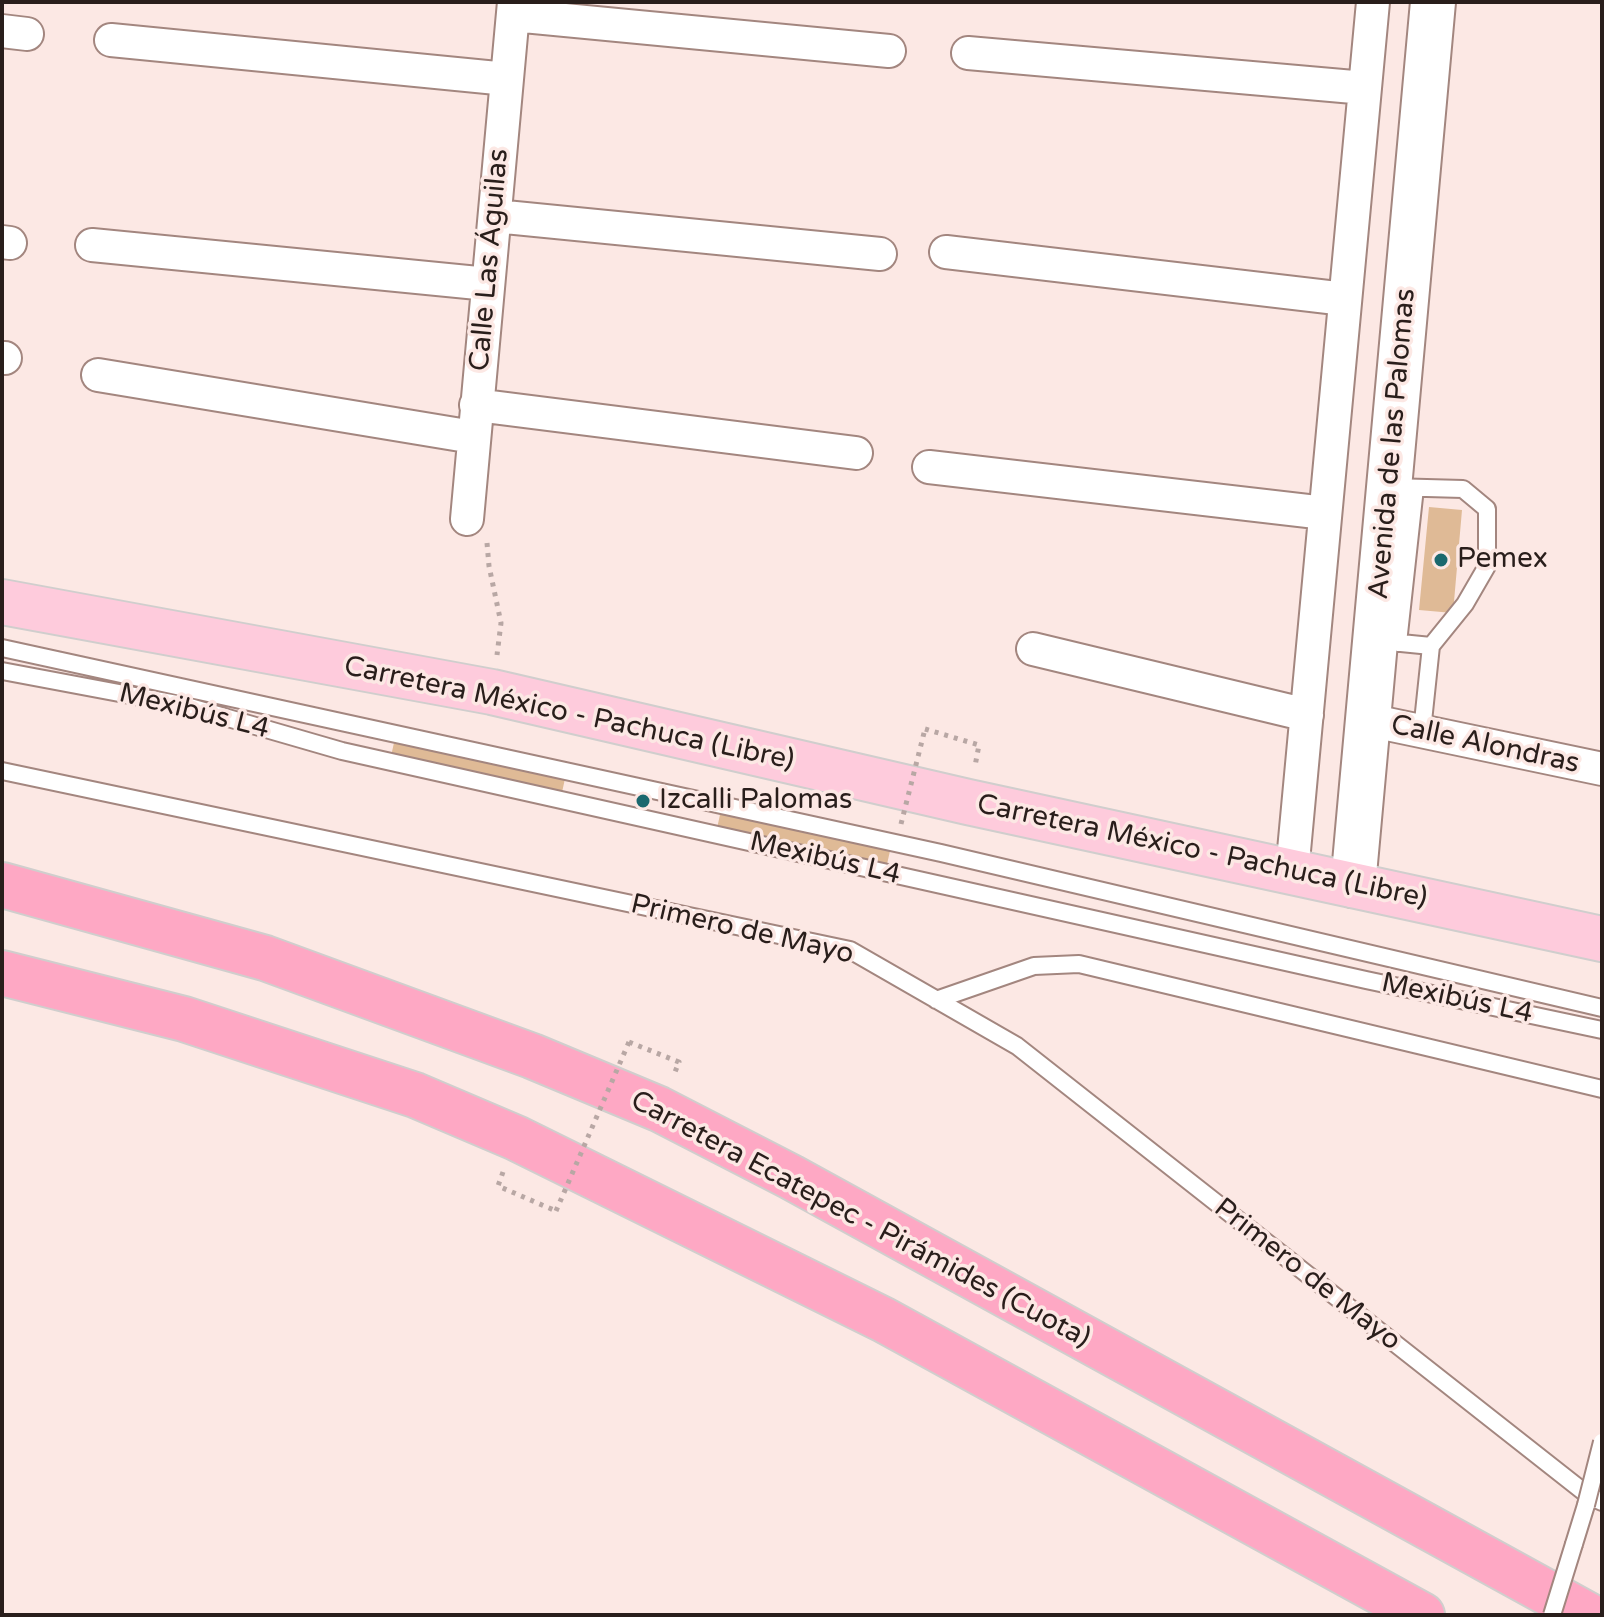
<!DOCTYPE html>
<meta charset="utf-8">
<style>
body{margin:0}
#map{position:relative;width:1604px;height:1617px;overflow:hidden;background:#fce8e4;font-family:"Varela Round",sans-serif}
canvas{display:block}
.frame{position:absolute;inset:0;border:4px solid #291e1b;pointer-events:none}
</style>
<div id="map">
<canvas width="1604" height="1617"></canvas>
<div class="frame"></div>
</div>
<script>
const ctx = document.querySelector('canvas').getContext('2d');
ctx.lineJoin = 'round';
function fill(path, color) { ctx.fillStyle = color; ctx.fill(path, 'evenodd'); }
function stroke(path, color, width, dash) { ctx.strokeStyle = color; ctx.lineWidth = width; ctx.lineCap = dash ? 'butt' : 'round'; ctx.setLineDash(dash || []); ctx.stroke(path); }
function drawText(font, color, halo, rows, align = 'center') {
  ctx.font = font + ' "Varela Round",sans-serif'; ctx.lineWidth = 7; ctx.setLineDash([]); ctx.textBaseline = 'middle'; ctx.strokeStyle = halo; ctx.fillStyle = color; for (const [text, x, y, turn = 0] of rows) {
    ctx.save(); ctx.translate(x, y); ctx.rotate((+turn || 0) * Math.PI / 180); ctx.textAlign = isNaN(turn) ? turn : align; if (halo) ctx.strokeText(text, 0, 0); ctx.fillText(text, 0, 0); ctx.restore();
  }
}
const building = new Path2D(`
 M1429 507 1462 510 1453 613 1419 610Z
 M396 734 566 774 561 797 391 756Z
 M721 810 890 851 885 873 716 833Z`);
const path = new Path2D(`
 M487 543 489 566 501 623 497 655
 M925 729 979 745 975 766
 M629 1042 679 1062 673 1077
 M503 1172 498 1186 556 1211`);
const lane = new Path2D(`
 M1390 487 1463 489 1487 509V566L1465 604 1431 646
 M1391 642 1431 646 1422 731
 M1398 643 1415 488
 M2 648 941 853 1602 1008
 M2 671 183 705 342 751 1366 980 1602 1030
 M2 771 850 950 1017 1046 1589 1496 1602 1502
 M936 1000 1034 966 1079 964 1602 1089
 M1574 1544 1586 1505`);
const street = new Path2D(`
 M513 15 889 51
 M2 31 27 34
 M111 40 507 79
 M968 53 1365 88
 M495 216 880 254
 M2 242 10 243
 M92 245 488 284
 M946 252 1345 299
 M2 358H5
 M98 375 473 437
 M476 405 856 453
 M929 467 1325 513
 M467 519 514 2
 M1033 649 1307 715
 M1368 720 1602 769
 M1292 872 1373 2`);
const secondary = new Path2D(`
 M1353 885 1433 2`);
const primary = new Path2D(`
 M2 602 492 692 968 802 1602 939`);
const highway = new Path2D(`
 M2 885 265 958 532 1056 659 1109 791 1177 1588 1615
 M2 973 184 1019 415 1095 516 1138 884 1320 1422 1615`);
const pathBridge = new Path2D(`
 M901 824 925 729
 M556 1211 629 1042`);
const laneBridge = new Path2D(`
 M1586 1505 1602 1442
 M1552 1615 1574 1544`);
const markers = [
 [1441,560,8,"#1b686e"],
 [643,801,8,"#1b686e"]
];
const streetNames = [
 ["Calle Las Águilas",490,260,-85],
 ["Avenida de las Palomas",1393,444,-85],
 ["Mexibús L4",194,712,14],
 ["Carretera México - Pachuca (Libre)",569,714,12],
 ["Calle Alondras",1485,745,12],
 ["Carretera México - Pachuca (Libre)",1202,852,12],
 ["Mexibús L4",825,859,13],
 ["Primero de Mayo",742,930,13],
 ["Mexibús L4",1457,999,12],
 ["Carretera Ecatepec - Pirámides (Cuota)",860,1220,28],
 ["Primero de Mayo",1307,1275,38]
];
const poiNames = [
 ["Pemex",1457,560],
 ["Izcalli Palomas",659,801]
];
fill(building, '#dfba96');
stroke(lane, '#a3867f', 20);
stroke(street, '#a3867f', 36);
stroke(secondary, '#a3867f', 48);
stroke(primary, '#d0cecd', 48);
stroke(highway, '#d0cecd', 48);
stroke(path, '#b8a7a4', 5, [4, 6]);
stroke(lane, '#fff', 16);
stroke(street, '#fff', 32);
stroke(secondary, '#fff', 44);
stroke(primary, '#fecbdc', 44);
stroke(highway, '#fea8c4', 44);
stroke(laneBridge, '#a3867f', 20, []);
stroke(pathBridge, '#b8a7a4', 5, [4, 6]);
stroke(laneBridge, '#fff', 16);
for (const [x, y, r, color] of markers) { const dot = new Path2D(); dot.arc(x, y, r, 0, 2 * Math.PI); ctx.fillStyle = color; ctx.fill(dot); stroke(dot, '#fce8e4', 3); }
drawText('28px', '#291e1b', '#fce8e4', streetNames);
drawText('28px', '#291e1b', '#fce8e4', poiNames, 'left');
</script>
